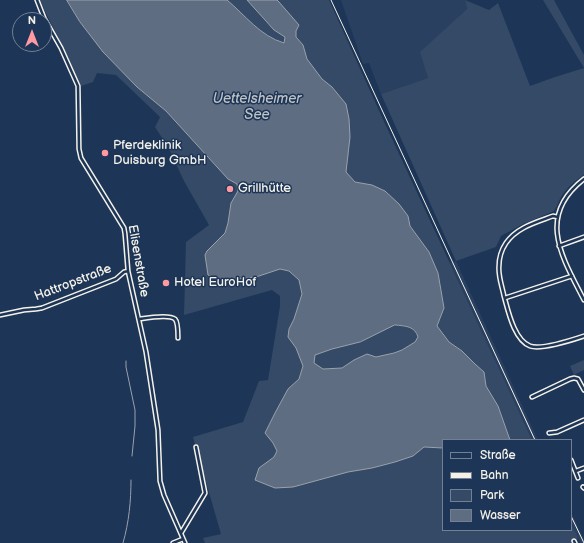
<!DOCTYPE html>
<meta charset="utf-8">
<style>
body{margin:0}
#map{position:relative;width:584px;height:543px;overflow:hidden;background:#1d3557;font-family:"Balsamiq Sans",sans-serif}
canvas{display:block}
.legend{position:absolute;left:442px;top:439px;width:130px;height:92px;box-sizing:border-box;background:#1d3557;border:1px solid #738091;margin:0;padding:5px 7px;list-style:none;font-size:12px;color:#f4f1e8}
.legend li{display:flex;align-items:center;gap:8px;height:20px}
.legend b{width:20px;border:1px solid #738091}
.north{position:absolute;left:12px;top:12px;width:40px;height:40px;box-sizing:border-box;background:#1d3557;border:1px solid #738091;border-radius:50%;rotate:0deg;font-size:11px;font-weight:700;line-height:16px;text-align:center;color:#f4f1e8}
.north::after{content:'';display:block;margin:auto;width:14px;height:18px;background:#ff9aa2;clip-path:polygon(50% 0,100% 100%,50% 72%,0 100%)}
</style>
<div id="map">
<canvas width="584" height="543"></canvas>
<ul class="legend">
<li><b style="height:5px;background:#1d3557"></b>Straße</li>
<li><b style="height:5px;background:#f4f1e8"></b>Bahn</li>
<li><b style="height:11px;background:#354a67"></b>Park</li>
<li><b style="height:11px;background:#5e6d82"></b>Wasser</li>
</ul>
<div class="north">N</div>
</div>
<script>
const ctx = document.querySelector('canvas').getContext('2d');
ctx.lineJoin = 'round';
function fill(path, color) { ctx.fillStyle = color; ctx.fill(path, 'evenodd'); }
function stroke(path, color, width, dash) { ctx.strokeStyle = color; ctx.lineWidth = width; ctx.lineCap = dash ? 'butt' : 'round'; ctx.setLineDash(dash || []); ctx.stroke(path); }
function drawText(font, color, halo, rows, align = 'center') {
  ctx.font = font + ' "Balsamiq Sans",sans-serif'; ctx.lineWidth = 3; ctx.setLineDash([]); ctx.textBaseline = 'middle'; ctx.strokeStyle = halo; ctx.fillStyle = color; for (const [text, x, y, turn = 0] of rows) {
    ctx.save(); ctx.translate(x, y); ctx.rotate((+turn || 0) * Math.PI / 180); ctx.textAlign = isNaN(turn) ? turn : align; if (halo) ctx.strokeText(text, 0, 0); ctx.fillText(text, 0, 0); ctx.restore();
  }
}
const built = new Path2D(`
 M341 0H465L467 9 421 52 428 78 381 94 369 63 363 64Z
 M456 261 538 440H532L500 372 450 263Z
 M571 512 584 540V543H580L571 523Z`);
const green = new Path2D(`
 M40 0H67L80 22 103 52 137 87 166 111 228 179 237 184 238 191 230 209 228 223 225 233 207 251 220 281 256 277 280 269 289 271 299 280 302 294 294 319 289 329 288 337 296 348 303 366 299 379 288 389 275 413 265 433 273 443 277 451 274 457 269 462 348 472 372 468 395 462 413 456 424 447 443 448V530H571V523L578 538 574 543H205L203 538 221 534 193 437 243 422 259 381 268 380 280 306V296L272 290 184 315 186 242 209 225 184 181 168 147 155 127 160 117 116 75 97 73 93 82 81 86C74 75 70 61 64 49 56 32 47 17 40 0Z
 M227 0H273L281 4 277 0H329L381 115 532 440H510L498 406 486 386 484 372 475 364 462 351 449 342 437 326 444 308 438 273 429 252 410 226 408 216 372 185 355 182 346 172V104L332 87 322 79 307 59 303 45 296 37V31L260 15 274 30 285 37 284 43C260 36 245 15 227 0Z
 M465 0 489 10 498 3 530 86 555 77 584 68 543 0H554L584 55V175C575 180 566 189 561 197 558 202 557 207 554 211L523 224 501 236 496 247 456 261 381 94 428 78 420 52 467 9Z
 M395 325C405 326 415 327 418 337L415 342 402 350 394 353 376 357 367 354 354 360 342 368 322 369 314 363 315 355 332 349 360 342Z
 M584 360V370L574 375 570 366Z`);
const water = new Path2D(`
 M67 0H227C245 15 260 36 284 43L285 37 274 30 247 0H277L279 2 299 25 296 31V37L303 45 307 59 322 79 332 87 346 104 349 119 350 137 346 172 355 182 372 185 385 191 399 204 408 216 410 226 429 252 438 273 444 308 437 326 449 342 462 351 475 364 484 372 486 386 498 406 510 440H443V448L424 447 413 456 395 462 372 468 348 472 293 487 275 488 255 480 259 468 274 457 277 451 273 443 265 433 275 413 288 389 299 379 303 366 296 348 288 337 289 329 294 319 302 294 299 280 289 271 280 269 256 277 220 281 208 275 205 255 207 251 225 233 228 223 231 203 238 191 237 184 228 179 166 111 137 87 103 52 80 22ZM395 325C405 326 415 326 418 337L415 342 402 350 394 353 376 357 367 354 354 360 342 368 323 369 314 363 315 355 332 349 360 342Z`);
const stream = new Path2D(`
 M126 361V367L135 410V426L132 456
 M123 543C129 522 131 501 131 480`);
const minor = new Path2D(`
 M37 0 44 18 61 48 78 86 79 149 81 158 124 228 125 234 128 271 146 352 158 430 160 481 164 495 185 543
 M584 179C536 216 562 257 584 300
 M558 217 553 216C537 222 517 227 506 243 502 249 499 257 499 266 498 276 502 286 504 296 508 310 514 340 530 346 541 350 572 340 584 336
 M559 246 584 237
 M505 298 572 276
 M0 315 24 310 36 309 42 308 116 279 124 272 128 271
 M139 319C146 318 169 314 175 319 178 322 178 334 178 338
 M532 397 570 379 574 378 578 379 584 390
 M549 433 557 432 584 420
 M571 460 578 478
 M576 471 584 468
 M583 487 584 488
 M181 533 205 493 196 447
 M574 541 575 543
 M173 543 183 539`);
const rail = new Path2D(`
 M331 0 535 440
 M571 516 584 543`);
const markers = [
 [105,153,4,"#ff9aa2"],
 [230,189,4,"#ff9aa2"],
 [166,283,4,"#ff9aa2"]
];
const poiNames = [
 ["Pferdeklinik",113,146],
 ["Duisburg GmbH",113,161],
 ["Grillhütte",238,189],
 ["Hotel EuroHof",174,283]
];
const streetNames = [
 ["Elisenstraße",138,261,80],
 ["Hattropstraße",73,283,-21]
];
const waterNames = [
 ["Uettelsheimer",257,99],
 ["See",257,115]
];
fill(built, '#2a4060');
fill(green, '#354a67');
fill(water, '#5e6d82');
stroke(water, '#9aa2ab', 1);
stroke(stream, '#9aa2ab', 1);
stroke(minor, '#f4f1e8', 5.5);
stroke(minor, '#1d3557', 2.5);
stroke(rail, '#f4f1e8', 1);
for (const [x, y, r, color] of markers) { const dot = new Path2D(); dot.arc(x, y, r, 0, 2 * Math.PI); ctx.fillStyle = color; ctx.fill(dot); stroke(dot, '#1d3557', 1.5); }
drawText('13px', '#f4f1e8', '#1d3557', poiNames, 'left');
drawText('13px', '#f4f1e8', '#1d3557', streetNames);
drawText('italic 14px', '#c0c3c4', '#1d3557', waterNames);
</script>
